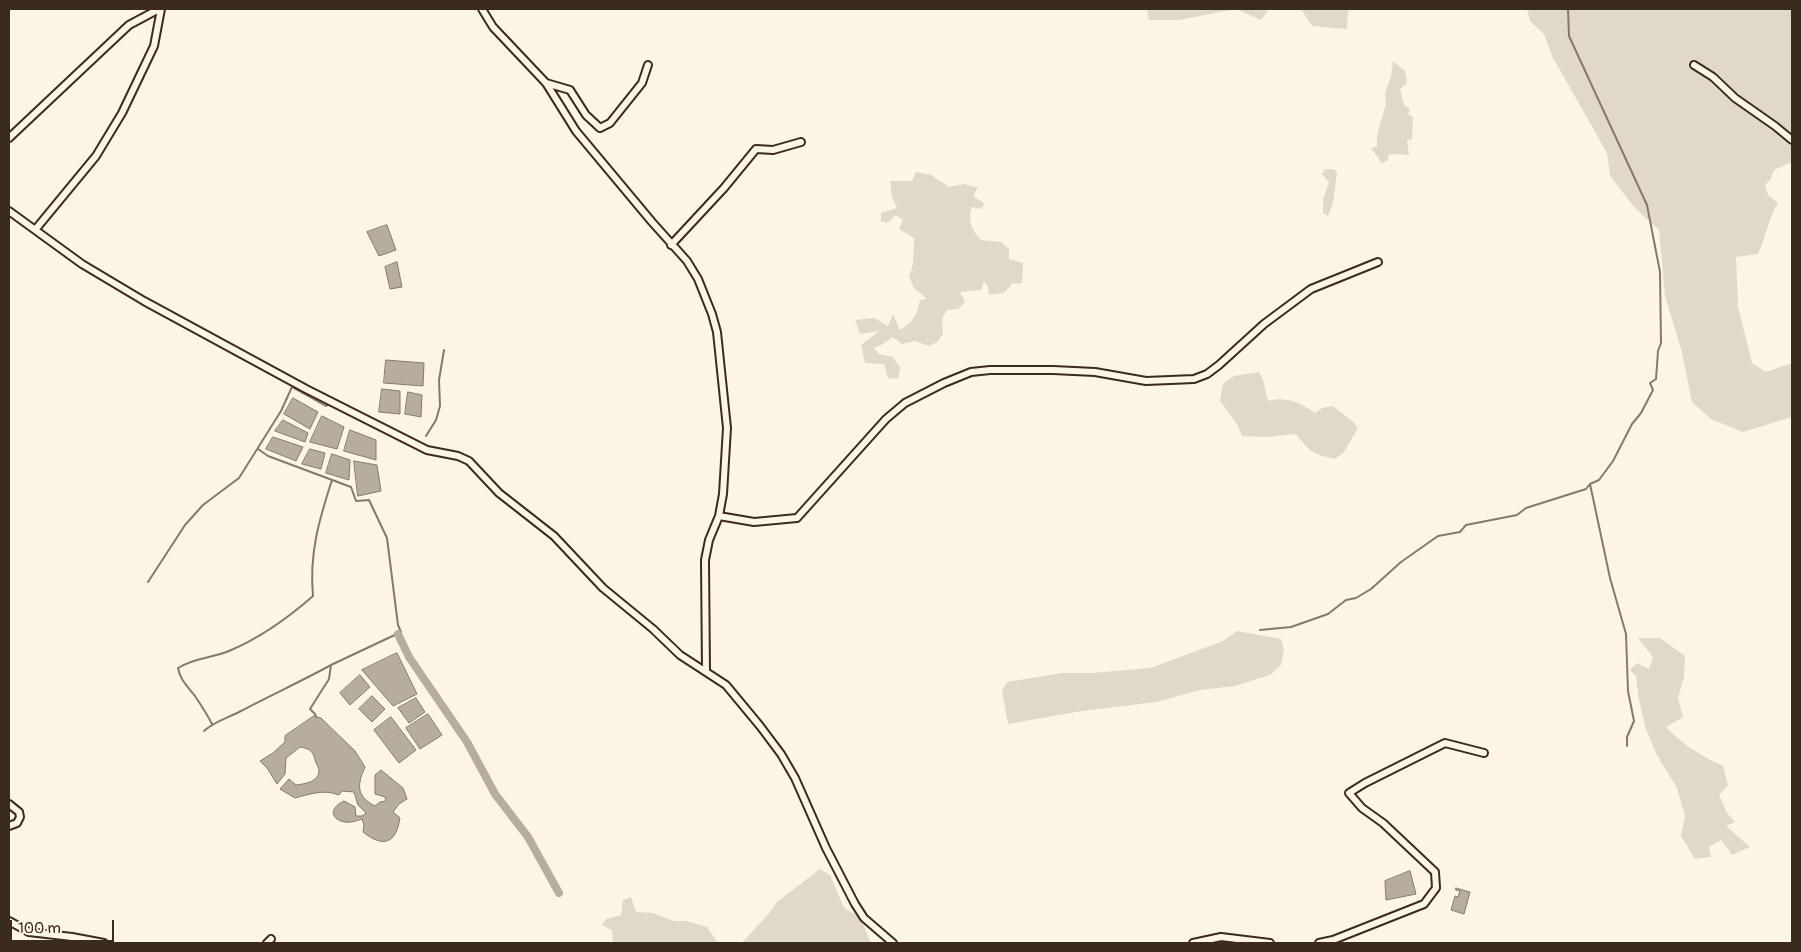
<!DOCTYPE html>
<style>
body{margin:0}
#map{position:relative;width:1801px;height:952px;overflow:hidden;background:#fcf5e5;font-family:Pangolin,sans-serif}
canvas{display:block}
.frame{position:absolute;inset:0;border:10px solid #3b2a1e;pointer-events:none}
.scale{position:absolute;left:10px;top:920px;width:104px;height:22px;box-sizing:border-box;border:2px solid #3b2a1e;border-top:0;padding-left:6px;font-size:15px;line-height:18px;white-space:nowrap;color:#3b2a1e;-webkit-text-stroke:4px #fcf5e5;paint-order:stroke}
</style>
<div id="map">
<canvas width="1801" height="952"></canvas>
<div class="frame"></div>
<div class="scale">100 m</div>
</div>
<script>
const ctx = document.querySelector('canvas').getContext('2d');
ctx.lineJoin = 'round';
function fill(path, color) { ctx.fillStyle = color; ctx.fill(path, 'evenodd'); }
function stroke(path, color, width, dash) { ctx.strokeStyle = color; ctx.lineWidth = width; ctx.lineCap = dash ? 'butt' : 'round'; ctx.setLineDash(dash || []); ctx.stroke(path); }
const green = new Path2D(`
 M1147 9H1269L1261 20 1236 9 1179 20H1149Z
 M1301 9H1348L1347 29 1312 26Z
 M1527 9H1792V162L1774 170 1770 180 1765 185 1768 195 1778 203C1768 219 1766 237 1758 254L1736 257 1738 307 1752 363 1766 372 1792 363V417L1743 432 1711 419 1692 402 1682 352 1665 296 1659 230 1635 208 1610 176 1607 153 1552 56 1544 34 1530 21Z
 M1393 61 1405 71 1407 83 1400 89 1404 105 1410 109 1408 114 1413 117 1412 139 1407 140 1409 155 1389 154 1388 160 1382 163 1371 148 1377 146V135L1386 104 1385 93 1391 77Z
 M1325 169H1333L1337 172 1333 203 1328 216 1323 213V200L1329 182 1322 174Z
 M916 172 931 175 949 187 964 184 978 188 973 196 984 203 982 209 972 207C967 219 972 231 981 240L1001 242 1009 249V259L1023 263 1022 283 1011 284 1010 287 1003 293 989 295 988 287 984 281 981 290 960 292 965 302 958 309 947 310 942 319 943 334 937 342 929 346 915 341 902 344 893 337 881 345 874 348 879 354 893 357 900 368 898 379 888 378 884 364 865 363 861 345 879 331 860 334 855 320 874 318 888 326 893 314 900 330C913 322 917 315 920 300L927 299 914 288 909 277C915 262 913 254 914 238L899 229 903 220 896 215 887 223 881 221V213L897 208 892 197 890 181H912Z
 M1259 372 1263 380 1268 401C1285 396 1301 403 1315 413L1322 408 1333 406 1352 421 1358 428 1344 452 1335 459C1312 454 1310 452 1296 434L1266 437 1242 436 1237 424 1220 401 1223 384 1234 376Z
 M1237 631 1281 639 1284 650 1281 665 1270 675 1235 686 1200 690 1156 702 1082 711 1008 724 1002 691 1007 682 1062 673H1092L1151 668 1223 641Z
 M1638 638H1660L1685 656 1684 677 1678 698 1683 717 1666 727C1684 746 1700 755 1723 766L1728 785 1719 795 1727 813 1735 822 1726 826 1750 847 1732 855 1721 840 1709 847 1711 857 1695 859 1681 836 1685 816 1677 788 1657 755 1646 729 1639 700 1636 676 1630 670 1637 663 1649 669 1653 657Z
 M820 869 830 875 844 908 860 917 871 943H742L770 912 777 902Z
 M631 897 636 912 653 913 674 921H687L707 927 718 943H613L612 930 602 925 606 919 621 915 623 900Z`);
const water = new Path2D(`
 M387 225 396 250 379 256 367 232Z
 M397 262 402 287 390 289 385 267Z
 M386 360 424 363 423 386 384 383Z
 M382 389 400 391V414L379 412Z
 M408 392 422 395 421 417 405 414Z
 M293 398 318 412 310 429 284 414Z
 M322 416 344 427 337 449 310 442Z
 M283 420 308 433 305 442 275 431Z
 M350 430 376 440V460L344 451Z
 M273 437 303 447 296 461 266 449Z
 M310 449 325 453 321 469 302 464Z
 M332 454 350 460 349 480 326 473Z
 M354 461 377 465 381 491 358 496Z
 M397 653 417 694 393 706 362 670Z
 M360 675 370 687 350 705 340 693Z
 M372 696 385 709 372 722 359 709Z
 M416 698 425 712 409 723 398 708Z
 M428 714 442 735 420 749 406 728Z
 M314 716 321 718 355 751 365 767C357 785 356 796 375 806L380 802 386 801 385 797 375 794V775L381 770 403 788 407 799 399 804 393 812 400 818C396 844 383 848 363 832L364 825 362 819C356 821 348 824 341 821 328 816 333 806 344 801L355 807 356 816H362L366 813 358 805 354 792 342 791 339 795C324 789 310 794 295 798L280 789 289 779 296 785C304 784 319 782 319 771 319 768 317 765 316 763 313 752 312 749 300 747L286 758 285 774 277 784 267 768 260 761 273 753 285 742V736Z
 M391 717 416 750 399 763 374 730Z
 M1410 871 1416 894 1386 900 1385 881Z
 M1456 888 1470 892 1464 914 1451 910 1455 896 1458 897 1460 891 1456 890Z`);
const stream = new Path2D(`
 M426 436 436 420 440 406 439 380 444 350
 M258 449 268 456 351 487 356 501 369 500 387 538 398 625 401 632 331 665 329 679 310 709 315 714 316 717
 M1590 484 1610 578 1626 634 1628 691 1634 721 1627 737V746
 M148 582 185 525 203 505 239 478 281 411 292 387 326 406 329 404
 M1260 630 1291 627 1328 614 1346 600 1356 598 1371 589 1401 562 1438 536 1460 532 1466 525 1517 515 1526 508 1586 489 1590 484 1599 480 1613 461 1632 424 1641 413 1653 390 1650 383 1656 379 1658 351 1661 343 1660 272 1647 205 1569 36 1568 9
 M212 724C207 714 201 705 195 696 188 687 180 680 178 668 193 658 212 658 229 651 260 638 288 618 313 596 309 554 319 520 332 480
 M204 731C215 721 228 718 241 711 271 695 302 681 331 665`);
const canal = new Path2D(`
 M398 634 409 657 467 742 495 794 528 837 559 893`);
const street = new Path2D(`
 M482 9 493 27 546 83 576 131 652 222 687 261 698 279 712 314 717 332 727 428 723 494 719 516 709 540 705 560 706 672
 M1694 65 1713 77 1735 98 1775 126 1792 140
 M546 83 570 90 586 115 600 128 610 123 642 83 648 65
 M9 138 129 25 159 9
 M9 211 82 264 144 301 306 389 427 450 458 456 469 461 499 493 554 536 603 588 653 629 680 655 726 685 760 726 781 754 795 778 826 848 855 904 864 918 893 943
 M35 230 96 156 122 113 154 46 161 9
 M671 245 724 188 756 149 773 150 801 142
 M719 516 754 522 797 518 886 419 905 403 944 383 971 372 990 370H1053L1095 372 1146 381 1194 379 1207 374 1219 365 1264 324 1311 289 1378 262
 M9 804 19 812 20 817 17 823 9 826
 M9 921 29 932 72 937 104 943
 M267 943 271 939
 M1193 943 1221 937 1270 943
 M1319 943 1333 940 1424 904 1436 888 1435 872 1383 823 1362 808 1349 793 1365 783 1445 743 1484 753`);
fill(green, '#e0d8c8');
fill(water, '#b7ad9e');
stroke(water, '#85796b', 1);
stroke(stream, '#85796b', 2);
stroke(canal, '#b7ad9e', 8);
stroke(street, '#3b2a1e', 10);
stroke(street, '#fcf5e5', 6);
</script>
